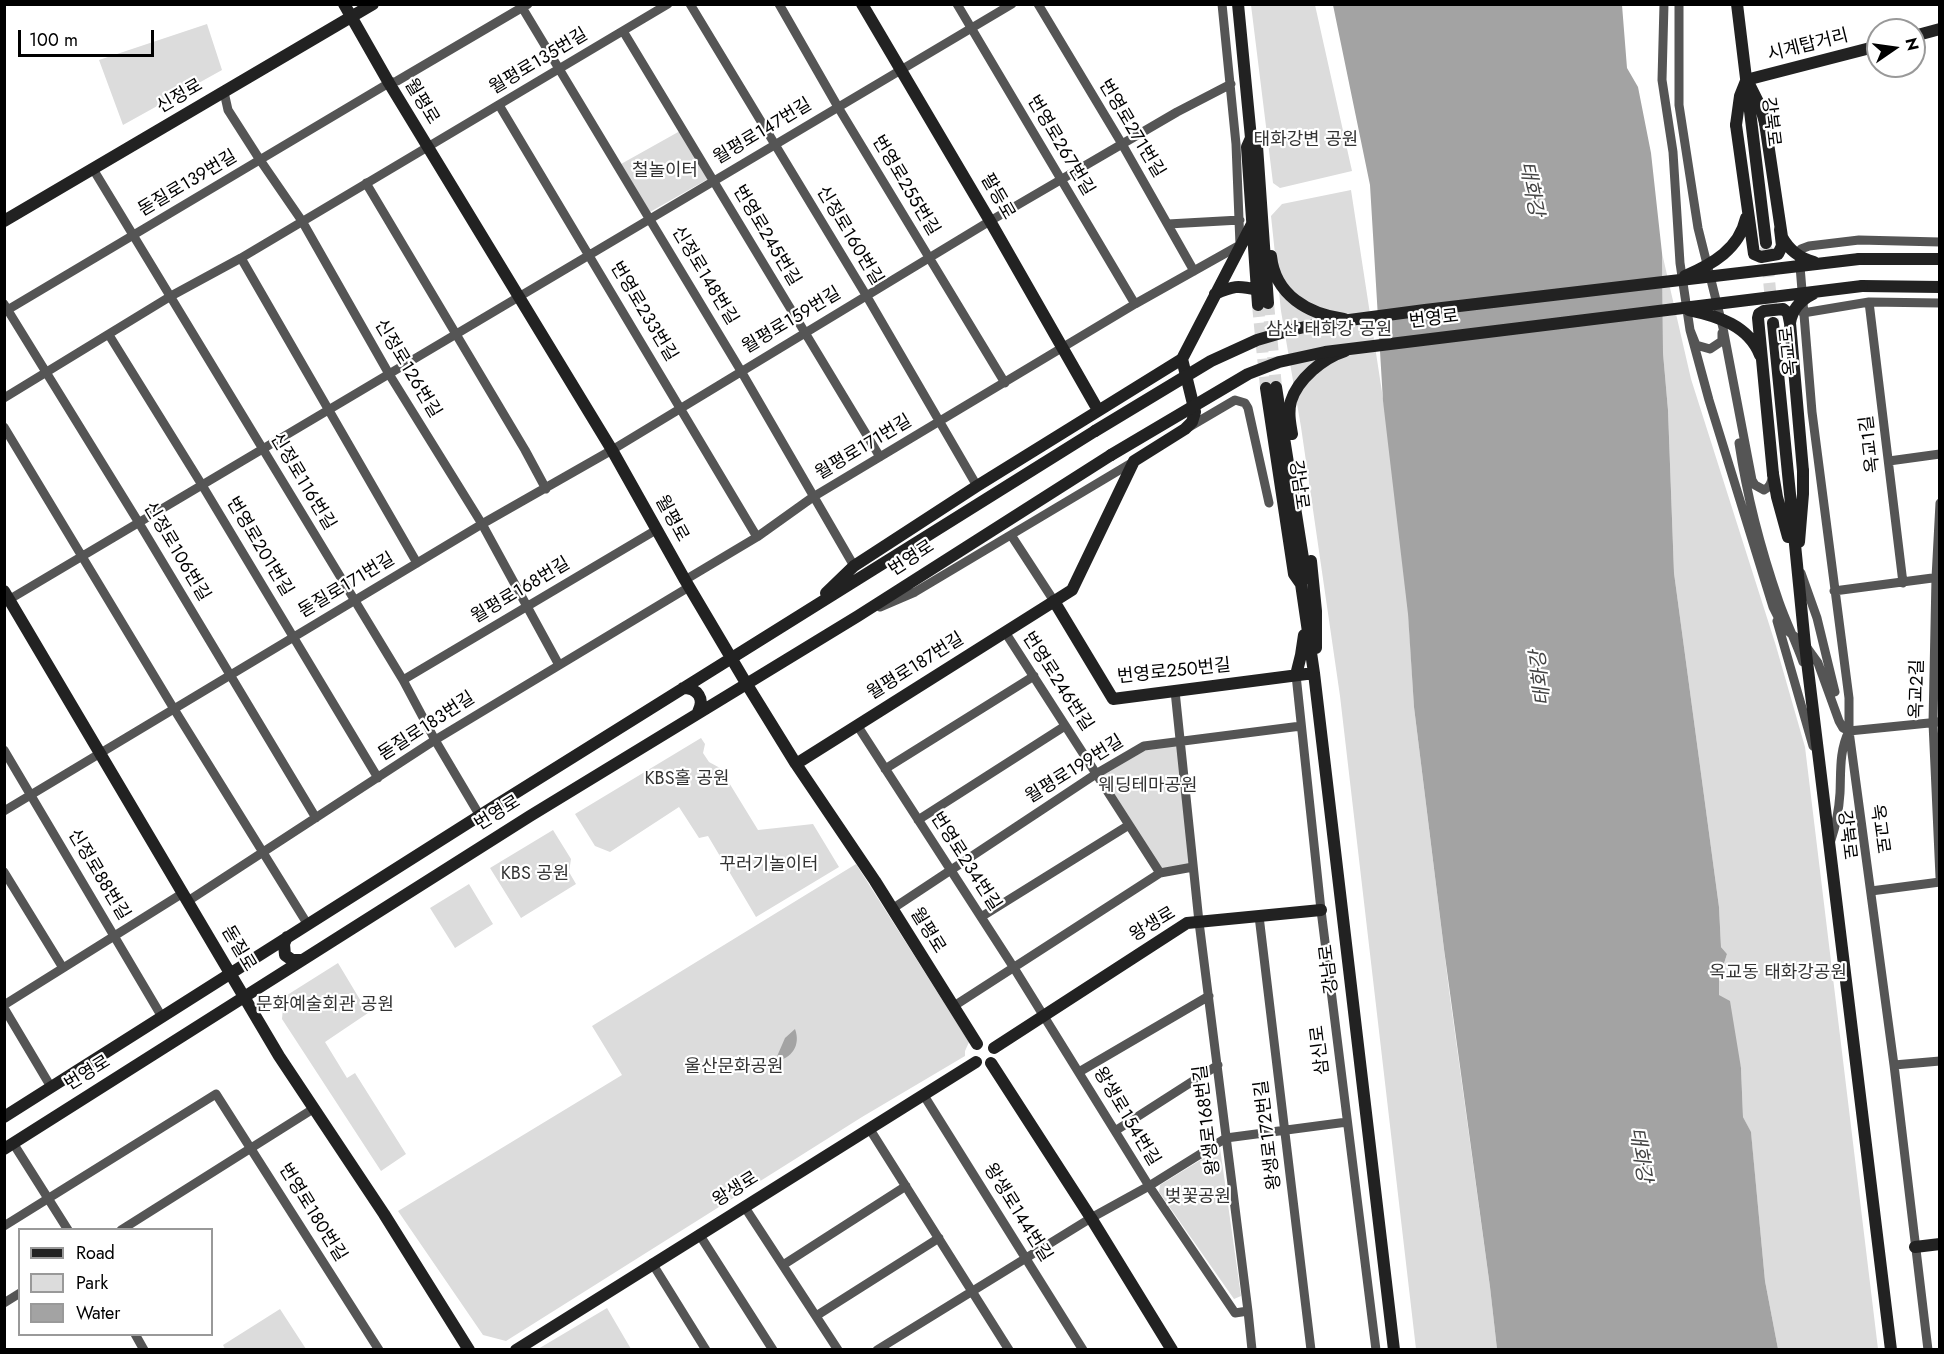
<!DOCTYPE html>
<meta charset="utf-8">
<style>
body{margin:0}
#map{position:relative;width:1944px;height:1354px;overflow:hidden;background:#fff;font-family:Jost,sans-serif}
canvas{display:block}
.frame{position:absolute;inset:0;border:6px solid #000;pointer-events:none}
.legend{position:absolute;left:18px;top:1228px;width:195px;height:108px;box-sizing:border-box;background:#fff;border:2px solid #999;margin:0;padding:8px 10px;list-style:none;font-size:18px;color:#000}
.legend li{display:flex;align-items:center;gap:12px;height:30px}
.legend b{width:30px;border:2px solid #999}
.north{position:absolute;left:1866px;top:18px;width:60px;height:60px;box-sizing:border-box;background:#fff;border:2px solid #999;border-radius:50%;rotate:77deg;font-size:16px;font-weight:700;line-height:24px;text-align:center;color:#000}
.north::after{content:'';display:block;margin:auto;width:21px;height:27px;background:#000;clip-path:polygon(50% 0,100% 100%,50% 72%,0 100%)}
.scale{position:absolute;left:18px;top:30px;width:136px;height:27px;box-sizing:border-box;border:3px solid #000;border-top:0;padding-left:8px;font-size:18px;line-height:21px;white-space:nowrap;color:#000;-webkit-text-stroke:4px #fff;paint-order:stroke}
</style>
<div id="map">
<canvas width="1944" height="1354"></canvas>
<div class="frame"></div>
<ul class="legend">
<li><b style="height:8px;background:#222"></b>Road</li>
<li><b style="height:16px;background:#dcdcdc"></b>Park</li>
<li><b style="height:16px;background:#a3a3a3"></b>Water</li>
</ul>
<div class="north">N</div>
<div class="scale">100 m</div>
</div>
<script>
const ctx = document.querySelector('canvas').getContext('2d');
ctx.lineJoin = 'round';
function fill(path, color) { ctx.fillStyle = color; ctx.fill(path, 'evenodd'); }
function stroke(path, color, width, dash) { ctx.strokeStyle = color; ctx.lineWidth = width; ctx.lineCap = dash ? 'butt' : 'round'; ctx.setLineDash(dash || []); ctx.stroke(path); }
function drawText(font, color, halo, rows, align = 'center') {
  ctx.font = font + ' Jost,"Noto Sans KR",sans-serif'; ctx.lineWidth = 4.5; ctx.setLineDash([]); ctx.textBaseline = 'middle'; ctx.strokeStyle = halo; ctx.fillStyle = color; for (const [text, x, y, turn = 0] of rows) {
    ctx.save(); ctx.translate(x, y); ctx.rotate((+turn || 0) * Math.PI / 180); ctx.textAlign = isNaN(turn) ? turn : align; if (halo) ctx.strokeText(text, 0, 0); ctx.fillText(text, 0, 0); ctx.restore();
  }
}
const green = new Path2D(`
 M1251 5H1315L1352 171 1280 188 1273 183Z
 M207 24 222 70 123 125 99 60Z
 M680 131 708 179 650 212 621 164Z
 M1351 190 1403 529 1414 707 1449 990 1490 1287 1497 1349H1416L1340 696 1301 427 1281 311 1271 216 1282 204Z
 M1662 253 1691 379 1776 646 1805 747 1878 1349H1778L1765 1281 1751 1133 1743 1117 1741 1068 1719 995V979L1727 954 1721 947 1719 907 1674 573 1668 410 1663 353Z
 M701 738 705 744 703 753 709 762 720 768 758 830 813 824 839 867 756 917 708 836 699 838 679 807 610 852 595 846 575 814Z
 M1180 741 1193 867 1160 873 1096 774 1144 746Z
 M553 830 571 859 569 872 576 884 521 918 490 868Z
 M856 864 969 1042 965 1051V1056L862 1117 506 1341 483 1335 398 1211 622 1075 592 1026Z
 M469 884 493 924 455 948 430 908Z
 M338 963 368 1013 325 1042 347 1078 355 1073 406 1154 381 1171 282 1019 284 997Z
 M1220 1148 1241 1296 1234 1299 1159 1192 1160 1185Z
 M607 1308 631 1349H538Z
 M280 1309 306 1349H225L223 1345Z`);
const water = new Path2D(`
 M1333 5H1622L1627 68 1638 87 1651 153 1662 253 1663 353 1668 410 1674 573 1719 907 1721 947 1727 954 1719 979V995L1730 1001 1741 1068 1743 1117 1751 1132 1765 1281 1778 1349H1497L1490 1287 1444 949 1414 707 1408 614 1383 401 1370 185Z
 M795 1029C801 1045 792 1059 775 1061L785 1038Z`);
const secondaryTunnel = new Path2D(`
 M1766 247 1773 323
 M1268 303 1276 387
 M1258 305 1266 388`);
const street = new Path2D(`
 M520 4 741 371 854 566
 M690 4 866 295 977 486
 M779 4 838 107 1005 383
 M957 4 1135 304
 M1038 4 1122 144 1194 271
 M1664 4 1662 80 1673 152 1680 263 1690 330 1696 345 1710 349 1722 341V333
 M1679 4V105L1698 228 1723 328 1752 480 1755 485 1764 490C1770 487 1771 483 1773 476
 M623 31 880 457
 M224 92 228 110 260 160 302 221 389 374 482 524 559 665
 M499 105 757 537
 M93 169 403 680 435 740 480 816
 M366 183 525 450 546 489
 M1168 224 1240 220
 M241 258 417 563
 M1869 302 1903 583
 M4 304 139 523 316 818
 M4 312 389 83 397 81 528 4
 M1803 313 1869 302 1940 303
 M1690 330 1709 400 1773 607 1783 627 1805 645 1818 663 1839 721 1843 728 1849 731
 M109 335 202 485 378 778
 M4 398 171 296 241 258 668 4
 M4 427 174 709 308 925
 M1189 427 1235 400 1245 403 1248 408 1269 503
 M1739 443C1747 497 1761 550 1779 602 1786 622 1796 642 1803 662
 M1889 461 1940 454
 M1940 503 1936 578 1933 723 1940 877
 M1011 535 1054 601
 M1801 573 1817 618 1835 692
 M685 580 757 537 813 497 1135 304 1240 245 1236 144 1222 4
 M1834 591 1940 577
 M5 602 1012 4
 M880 607 915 592 1133 462
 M1777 621 1813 746
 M1005 632 1160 873
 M1296 675 1321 910 1376 1350
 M403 680 656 530
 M1175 691 1199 922 1248 1311 1252 1350
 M857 725 1014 968 1149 1186 1235 1313 1248 1311
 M1849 731 1939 722
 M4 750 162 1017
 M885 769 1034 676
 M4 811 482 524 612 450 990 221 1177 112 1231 84
 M918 820 1065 726
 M1831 840C1836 825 1839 809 1840 793 1841 772 1839 751 1849 731
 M4 872 63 968
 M1871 891 1940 882
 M188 901 435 740 689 587
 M892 909 1096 774 1144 746 1301 726
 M1259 916 1311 1350
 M981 917 1129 825
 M4 1005 183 893
 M954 1006 1160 873 1193 867
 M4 1008 51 1087
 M1894 1065 1940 1061
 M1079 1072 1209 996
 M923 1094 1083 1350
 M869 1128 1009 1350
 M1115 1131 1218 1065
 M13 1143 68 1230
 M744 1206 838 1350
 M4 1226 216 1094 379 1350
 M121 1230 313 1109
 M699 1234 773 1350
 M652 1263 706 1350
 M783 1265 906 1186
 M4 1303 20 1293
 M816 1316 939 1238
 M135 1334 144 1350
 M877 1350 1091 1218 1149 1186 1226 1138 1347 1122
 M1928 1350 1894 1065 1849 731V698L1812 412 1799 254 1801 249 1809 246 1859 240 1940 242`);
const secondary = new Path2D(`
 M344 4 389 83 612 450 685 580 746 683 796 764 875 881 977 1044
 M862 4 990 221 1098 410
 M1238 4 1251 138 1257 146 1268 303
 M1737 4 1766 243
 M1914 36 1940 29
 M1746 80 1878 46
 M1750 86 1761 108 1765 123
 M1736 125 1740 96 1746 81
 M1251 138 1247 147 1258 305
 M4 221 373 4
 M1271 256C1275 295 1308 314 1344 319
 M1859 259H1940
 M1862 286 1940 287
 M1215 294C1233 286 1238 285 1257 290
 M1773 323 1805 645 1891 1350
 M1182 359 1252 224
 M1276 387 1305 571 1301 584 1314 673 1394 1350
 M1266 388 1294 574 1301 584
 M1292 434C1290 423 1288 412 1291 401 1298 379 1323 358 1345 351
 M1773 474 1777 497 1788 537
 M1799 542 1803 494V471
 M1311 561 1316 611V648
 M4 591 279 1056 384 1214 469 1350
 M1054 601 1113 699 1314 673
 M1296 675 1301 655 1304 635
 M683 688C698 688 705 699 698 712
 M796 764 1072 590 1134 461 1185 429 1192 422 1195 412 1182 359 977 486 854 566 826 593
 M287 937 284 944 285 955 292 960H301
 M994 1048 1187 923 1321 910
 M991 1063 1091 1218 1172 1350
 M4 1117 498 804 1095 431
 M4 1149 530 816 858 616 1111 455
 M1915 1247 1940 1244
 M516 1350 976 1062`);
const secondaryBridge = new Path2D(`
 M1765 123 1782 237C1789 250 1799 258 1814 262
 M1736 125 1754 254 1761 257 1778 254 1782 246 1780 229
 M1685 276C1713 264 1739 249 1746 218
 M1689 310C1718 316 1749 326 1760 355
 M1095 431 1211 361 1257 340 1291 330 1319 324 1425 310 1859 259
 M1111 455 1248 374 1279 362 1325 352 1862 286
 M1803 471 1790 323C1792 309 1801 300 1813 294
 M1773 474 1758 318 1759 314 1764 311 1783 309 1788 313 1790 323`);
const streetNames = [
 ["시계탑거리",1808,46,-14],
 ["월평로135번길",539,62,-31],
 ["신정로",180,97,-30],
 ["월평로",421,102,59],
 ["강북로",1770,122,83],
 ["번영로271번길",1131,129,59],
 ["월평로147번길",763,132,-31],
 ["번영로267번길",1060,146,59],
 ["돋질로139번길",188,184,-31],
 ["번영로255번길",905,186,59],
 ["팔등로",997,197,60],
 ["번영로245번길",766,236,59],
 ["신정로160번길",849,236,59],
 ["신정로148번길",704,276,59],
 ["번영로233번길",643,312,59],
 ["번영로",1434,320,-7],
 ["월평로159번길",792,321,-31],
 ["옥교로",1790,351,-96],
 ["신정로126번길",407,369,59],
 ["옥교1길",1871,444,-97],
 ["월평로171번길",864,448,-31],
 ["신정로116번길",302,482,59],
 ["강남로",1298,485,82],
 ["월평로",671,519,61],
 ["번영로201번길",259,547,59],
 ["신정로106번길",176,552,59],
 ["번영로",912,559,-33],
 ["돋질로171번길",347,586,-31],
 ["월평로168번길",521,591,-31],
 ["월평로187번길",916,667,-32],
 ["번영로250번길",1174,672,-6],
 ["번영로246번길",1057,682,57],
 ["옥교2길",1918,689,-89],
 ["돋질로183번길",427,727,-33],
 ["월평로199번길",1075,770,-32],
 ["번영로",498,814,-32],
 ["옥교로",1879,829,82],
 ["강북로",1846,835,83],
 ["번영로234번길",965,862,57],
 ["신정로88번길",98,875,59],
 ["왕생로",1153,925,-31],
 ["월평로",927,931,58],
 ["돋질로",238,949,59],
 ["강남로",1330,969,-97],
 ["삼신로",1321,1050,-97],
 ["번영로",88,1074,-32],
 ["왕생로154번길",1126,1117,59],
 ["왕생로168번길",1208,1120,-97],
 ["왕생로172번길",1269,1135,-97],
 ["왕생로",736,1190,-32],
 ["번영로180번길",312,1213,58],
 ["왕생로144번길",1017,1213,58]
];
const parkNames = [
 ["태화강변 공원",1306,141],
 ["철놀이터",665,172],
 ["삼산 태화강 공원",1329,331],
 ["KBS홀 공원",687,780],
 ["웨딩테마공원",1148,787],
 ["꾸러기놀이터",769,866],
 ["KBS 공원",535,875],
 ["옥교동 태화강공원",1778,974],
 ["문화예술회관 공원",325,1006],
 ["울산문화공원",734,1068],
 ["벚꽃공원",1198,1198]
];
const waterNames = [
 ["태화강",1530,189,79],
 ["태화강",1542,678,-96],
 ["태화강",1639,1155,81]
];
fill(green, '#dcdcdc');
fill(water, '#a3a3a3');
stroke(secondaryTunnel, '#d9d9d9', 12, [12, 6]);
stroke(street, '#555', 9);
stroke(secondary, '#222', 12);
stroke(secondaryBridge, '#222', 12);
drawText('18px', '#000', '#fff', streetNames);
drawText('18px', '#333', '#fff', parkNames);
drawText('italic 20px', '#444', '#fff', waterNames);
</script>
